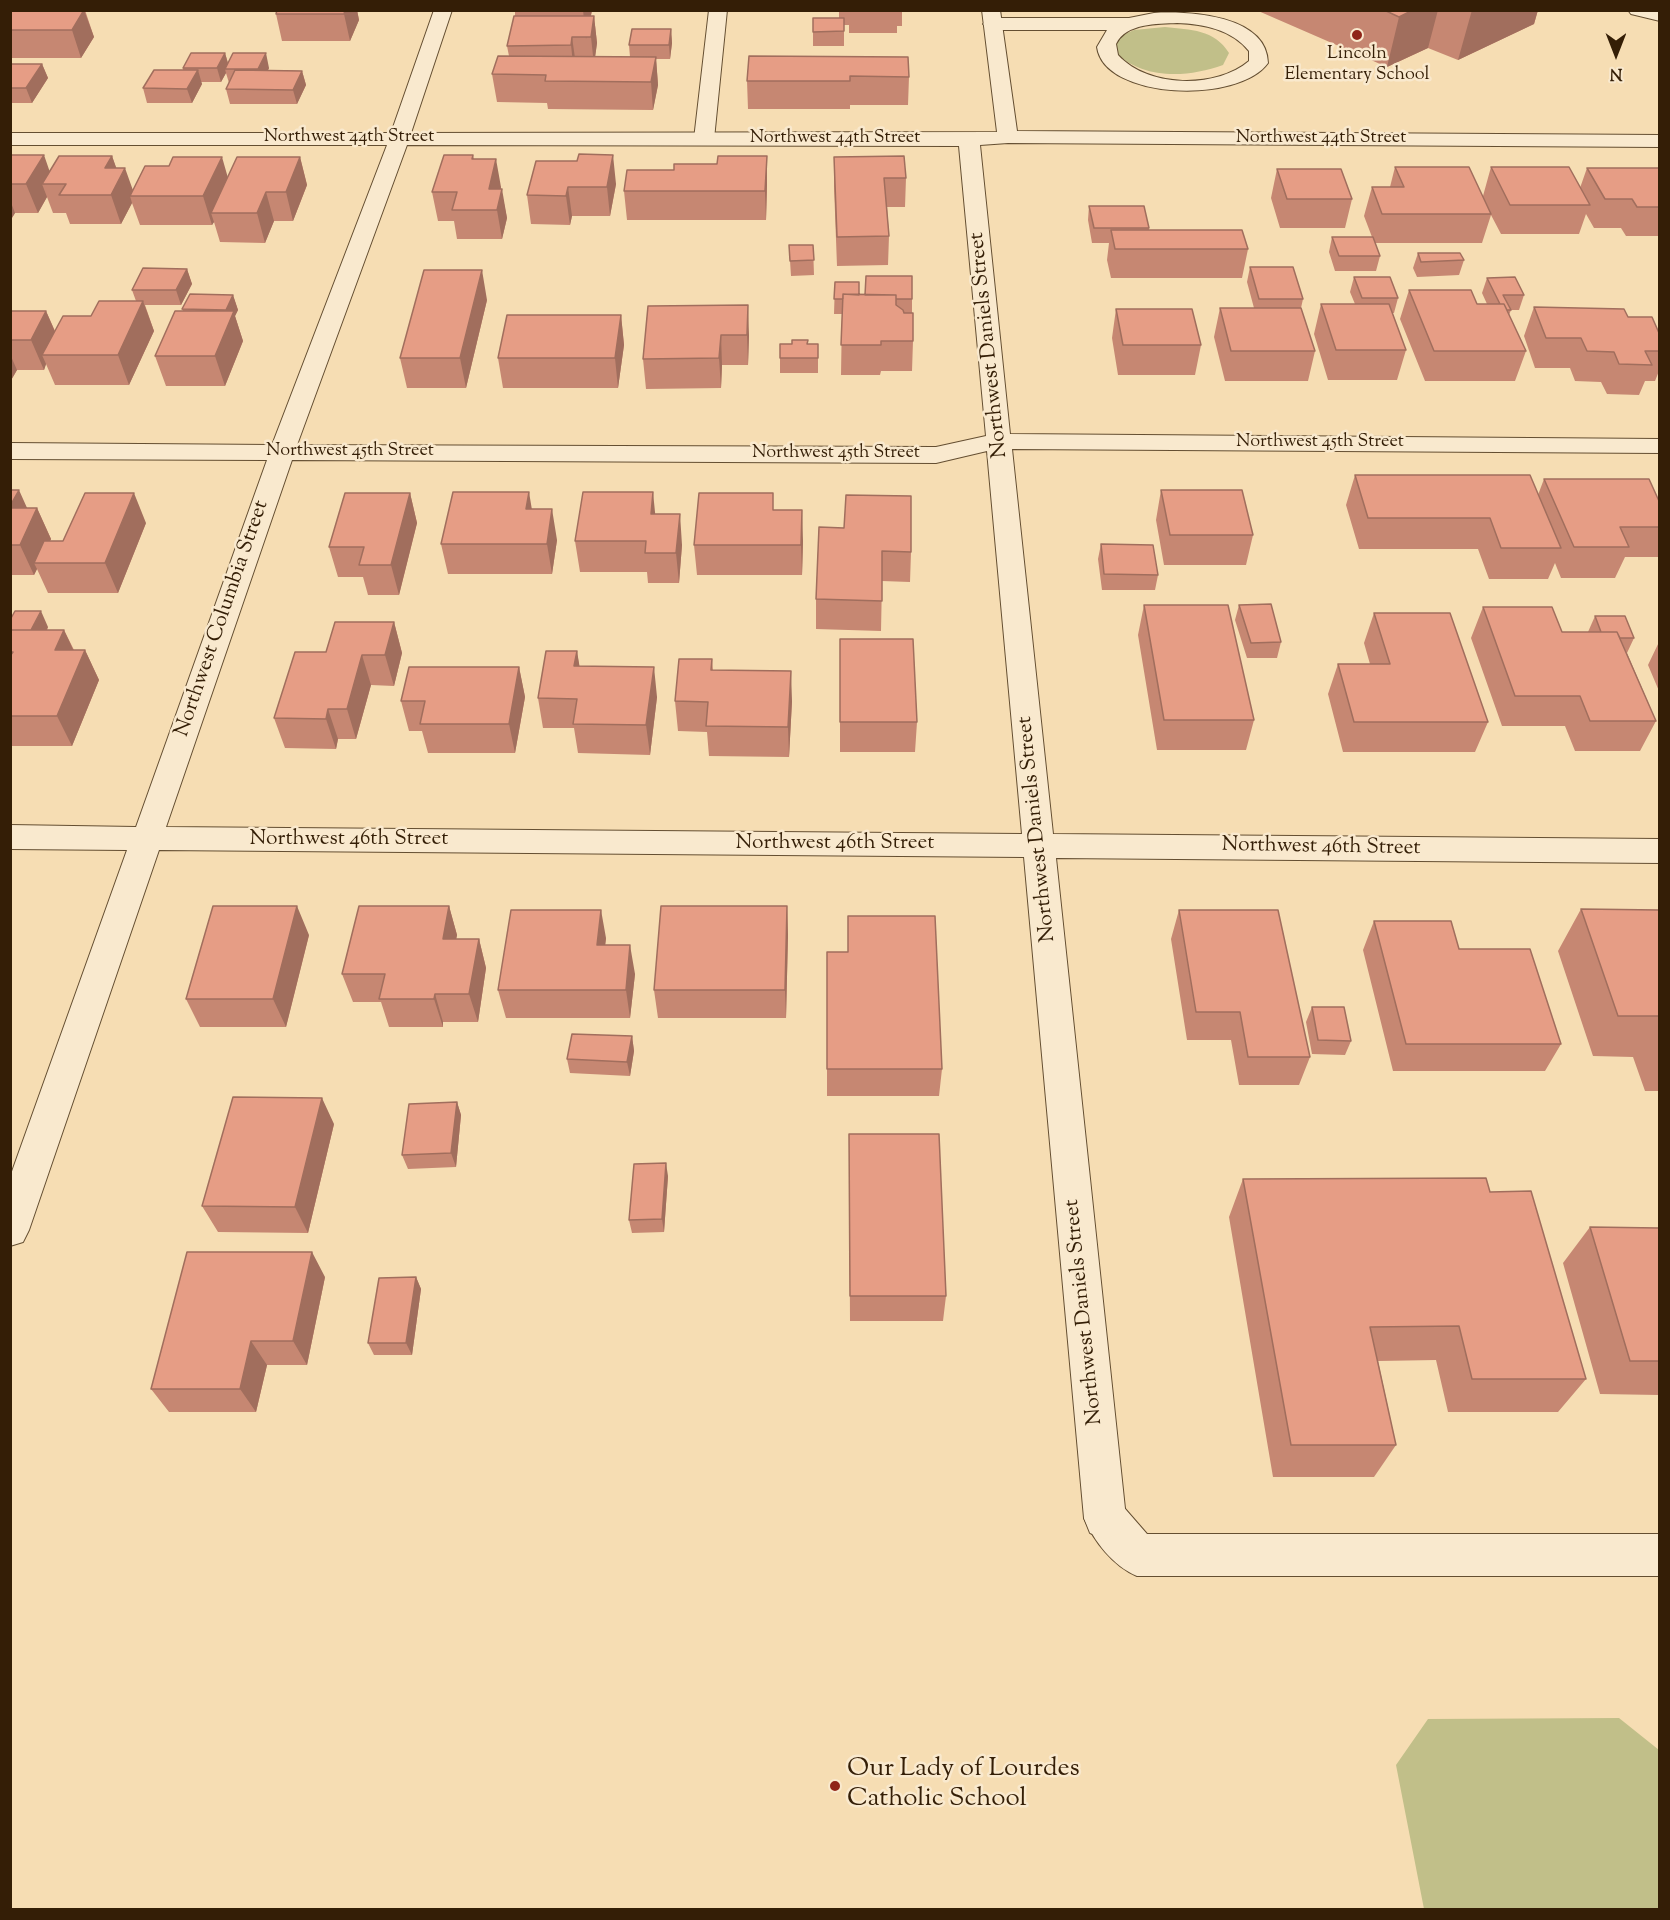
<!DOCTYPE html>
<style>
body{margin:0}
#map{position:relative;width:1670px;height:1920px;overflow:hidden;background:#f6ddb3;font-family:"Sorts Mill Goudy",serif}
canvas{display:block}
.frame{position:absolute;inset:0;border:12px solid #341e06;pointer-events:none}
.north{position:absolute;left:1586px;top:24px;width:60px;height:60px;-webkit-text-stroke:4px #f9e9ce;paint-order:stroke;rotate:180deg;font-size:16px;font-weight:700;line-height:24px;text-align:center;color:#341e06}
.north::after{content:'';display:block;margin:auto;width:21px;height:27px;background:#341e06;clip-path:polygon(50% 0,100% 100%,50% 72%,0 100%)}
</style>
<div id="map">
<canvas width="1670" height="1920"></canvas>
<div class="frame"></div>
<div class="north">N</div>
</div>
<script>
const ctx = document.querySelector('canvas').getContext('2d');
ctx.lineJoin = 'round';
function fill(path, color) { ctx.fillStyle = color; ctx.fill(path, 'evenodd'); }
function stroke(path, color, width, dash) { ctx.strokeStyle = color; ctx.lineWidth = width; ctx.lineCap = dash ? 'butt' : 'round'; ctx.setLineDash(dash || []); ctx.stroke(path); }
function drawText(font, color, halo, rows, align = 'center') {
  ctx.font = font + ' "Sorts Mill Goudy",serif'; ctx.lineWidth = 5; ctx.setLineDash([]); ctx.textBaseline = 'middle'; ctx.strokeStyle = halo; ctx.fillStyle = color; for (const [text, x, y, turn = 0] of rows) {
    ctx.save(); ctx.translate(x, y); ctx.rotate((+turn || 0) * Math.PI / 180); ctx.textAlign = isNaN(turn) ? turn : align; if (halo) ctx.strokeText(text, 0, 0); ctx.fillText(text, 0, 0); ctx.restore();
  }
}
const green = new Path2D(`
 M1165 27C1191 30 1214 29 1229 53L1223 65C1187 78 1142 80 1114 51L1116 38 1134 30Z
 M1619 1718 1659 1750V1909H1424L1396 1765 1428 1719Z`);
const service = new Path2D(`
 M709 10H727L714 139 711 143H697L694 139Z
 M1628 10H1660V21L1631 14Z
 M1154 13C1189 11 1267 15 1268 63 1239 104 1104 100 1097 47L1107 30H992L983 24 992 18H1129ZM1177 23C1203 24 1231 29 1249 51V61C1216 89 1148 88 1118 55L1116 44C1126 23 1157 24 1177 23Z
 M1105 1497 1120 1503 1147 1534H1660V1576H1137C1113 1566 1094 1541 1084 1518L1090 1503Z`);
const minor = new Path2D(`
 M434 10H452L411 133 997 132 982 10H1000L1017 131 1660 135V147L1008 143 980 145 1010 434 1660 439V453L1012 449 1053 834 1660 839V863L1056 858 1126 1518 1120 1533 1105 1539 1090 1533 1084 1518 1024 857 159 850 29 1230 23 1242 10 1246V1177L127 850 10 849V825L136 827 267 460 10 459V443L272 445 387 145H10V133H391ZM407 145 959 146 986 436 936 447 297 445ZM987 451 1022 834 166 827 292 460 936 463Z`);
const wall = new Path2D(`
 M10 10H85L94 37 81 58H10Z
 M277 10H357L359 20 350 41H282L276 14Z
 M515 10H592L591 16H594L597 43 595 57H630L629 45 671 29 672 43 670 59H656L658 85 653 110 548 109 547 103 497 102 492 74 509 56 507 46 515 16Z
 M839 10H902V26H897V33H849V25H844V46H813V18H839Z
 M1256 10H1538L1534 24 1458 60 1428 48 1387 67Z
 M225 53 228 63 269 68 268 70 302 71 306 85 297 104H230L226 89 229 83 226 73 221 82H201L202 84 192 103H147L143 88 183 70V68Z
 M749 56 909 77 908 105H850V109H748L747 81Z
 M10 64H42L48 78 32 103H10Z
 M10 155 50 171 112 156 116 168 133 190 228 177 300 157 307 185 293 221H274L265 243 220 242 214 222 212 225H140L132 203 121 224H70L66 213H53L47 197 38 213H15L10 221Z
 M473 155 474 159 501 187V189L507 218 502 239H457L454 221H438L432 192Z
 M767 156V185L766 220H627L624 191 674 170Z
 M834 157 906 178 905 207H887L889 236 888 265 837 266 834 186Z
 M577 161 616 184 610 216H572L570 225 531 224 527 195Z
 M1395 167 1483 196 1491 167 1580 188 1587 168H1659V236H1626L1621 228H1594L1586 214 1579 234H1501L1491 215 1482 243H1375L1380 256 1376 271H1335L1329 252 1332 237H1372L1364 216 1372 187H1390Z
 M1277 169 1352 199 1345 228H1280L1271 198Z
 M1089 206 1149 228V230L1248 249 1242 278H1111L1107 260 1109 243H1092L1088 220Z
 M789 245H813L814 275 791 276Z
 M1418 253 1464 260 1459 275 1417 277 1413 268Z
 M1250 267 1303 299 1301 308 1315 351 1308 381H1225L1214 337 1220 308H1254L1247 282Z
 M187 269 192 284 181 305H145L154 331 129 385H55L46 364 44 370H17L10 382V311H46L55 331 91 316 136 301 132 290Z
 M1354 277 1398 298 1394 313H1392L1406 350 1397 380H1328L1314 334 1321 304H1355L1350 292Z
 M1487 278 1524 295 1519 310H1511L1509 315 1526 351 1515 381H1425L1400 319 1409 290 1477 304H1487L1482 293Z
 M835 282 859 295 912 299V313L913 341 912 371H881L880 375H841L842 314H834Z
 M233 295 238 310 235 316 243 341 225 386H166L155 356 183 311 182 309Z
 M487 300 466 388H407L400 358Z
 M648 306 749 335 748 365H722L721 388 646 389 643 359Z
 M1534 307 1628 317 1659 333V371L1655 381H1645L1639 395 1607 394 1601 382 1575 381 1570 368H1535L1524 336Z
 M1116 309 1201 345 1195 375H1118L1112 338Z
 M621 315 624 345 618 388H503L498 358Z
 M807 344H818V373H780V358Z
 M1355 475 1538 495 1544 479 1659 501V554L1658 557H1625L1615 578H1561L1555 563 1548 579H1489L1478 549H1359L1346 505Z
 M10 490 27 508H37L51 539 50 541H63L146 523 118 593H48L37 569 34 575H10Z
 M1161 490 1253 535 1246 565H1164L1156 520Z
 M410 493 417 523 399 595H368L363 577H338L329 547Z
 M774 510 803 541 802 575H697L694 545Z
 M656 514 682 545 679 583H648L647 572H580L575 541Z
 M819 527 911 552 910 582 882 581 881 631 816 629V599Z
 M557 540 552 574H448L441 544Z
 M1101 544 1158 575 1155 590H1102L1098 559Z
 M1144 605 1254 720 1246 750H1157L1138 635Z
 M1239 605 1281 642 1277 658H1247L1235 620Z
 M1483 607 1562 632H1588L1595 616 1634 638 1627 653 1656 721 1640 751H1575L1565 726H1502L1471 638Z
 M1374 613 1488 722 1475 752H1343L1328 694 1338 664H1370L1364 643Z
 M10 620 48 627 47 630H64L74 650H85L99 680 72 746H10Z
 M394 622 402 653 394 686 371 685 356 739H338L336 749 285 748 274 718 326 652Z
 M840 639 917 722 915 752H840Z
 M1659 642V691L1648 665Z
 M577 651 579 666 657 697 650 755 578 753 574 728H543L538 698Z
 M712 659 713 670 792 701 789 757 709 756 707 732 678 731 675 701Z
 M519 667 525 697 515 753H428L422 731H409L401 701Z
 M449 906 457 935 456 939H479L486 968 478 1022H443V1027H389L381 1002H353L342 974Z
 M787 906 788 935 786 1018H658L654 990Z
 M1581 909 1659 910V1091H1645L1633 1057 1593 1056 1558 951Z
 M1179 910 1310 1057 1299 1085H1239L1231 1040H1187L1171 939Z
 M1374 921 1459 949 1561 1044 1545 1071H1393L1363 950Z
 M309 935 286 1027H200L186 999Z
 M606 938 605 945 635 974 630 1018H506L498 990Z
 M827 952 942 1069 939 1096H827Z
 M1312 1007 1351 1041 1345 1055 1312 1054 1306 1022Z
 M632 1036 634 1051 630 1076 570 1073 567 1059Z
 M457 1102 461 1115 456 1167 408 1169 402 1155Z
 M334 1124 308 1233 218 1232 202 1206Z
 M849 1134 946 1296 943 1321H850Z
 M668 1176 664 1232 632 1233 629 1220Z
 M1243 1179 1490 1192 1586 1379 1558 1412H1448L1436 1360 1378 1361 1396 1445 1374 1477H1273L1229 1217Z
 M1590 1227 1659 1228V1395L1600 1394 1563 1263Z
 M325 1277 307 1365H267L256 1412H169L151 1389Z
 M416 1277 421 1289 412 1355H374L368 1343Z`);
const shadedWall = new Path2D(`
 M84 10 94 37 81 58 72 30Z
 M345 10H357L359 20 350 41 344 14Z
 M583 10H592L586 39Z
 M1413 10H1438L1428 48 1387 67 1399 17Z
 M1472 10H1538L1534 24 1458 60Z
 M594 16 597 43 594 65 591 37Z
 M671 29 672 43 670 59 669 45Z
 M572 37 576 65 574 73 571 45Z
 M225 53 229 67 225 69 226 73 221 82 217 68Z
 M266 53 269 68 262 83 258 69Z
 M656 57 658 85 653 110 651 82Z
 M42 64 48 78 32 103 26 88Z
 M198 70 202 84 192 103 187 89Z
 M302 71 306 85 297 104 293 90Z
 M44 155 54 184H42L47 197 38 213 26 184Z
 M613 155 616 184 610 216 607 187Z
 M112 156 120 178 125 168 135 196H130L132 203 121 224 111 195 105 168Z
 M767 156V185L766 220 765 191Z
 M222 157 230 185 211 213 214 222 212 225 203 196Z
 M300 157 307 185 293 221 286 192Z
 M496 159 501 187 496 210 489 189Z
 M568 187 572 216 570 225 566 196Z
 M502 189 507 218 502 239 497 210Z
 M266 192 274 221 265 243 257 213Z
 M10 200 15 213 10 221Z
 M187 269 192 284 181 305 176 290Z
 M482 270 487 300 466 388 460 358Z
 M233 295 238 310 235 316 243 341 225 386 215 356 230 321 226 310Z
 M143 301 154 331 129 385 118 355Z
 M748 305 749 335 748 365 747 335Z
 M46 311 59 341 42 355 46 364 44 370 31 340Z
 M621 315 624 345 618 388 615 358Z
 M721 335 722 365 721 388 719 358Z
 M10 354 17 370 10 382Z
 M19 490 32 519 37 508 51 539 40 563H34L37 569 34 575 20 545 10 510V506Z
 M529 492 534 522 526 509Z
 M653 492 656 522 651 514Z
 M134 493 146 523 118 593 105 563Z
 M410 493 417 523 399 595 391 565Z
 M552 509 557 540 552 574 547 544Z
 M802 510 803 541 802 575 801 545Z
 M680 514 682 545 679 583 676 553Z
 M41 611 48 627 35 653 27 638Z
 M394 622 402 653 394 686 385 655Z
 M64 630 78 660 55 650Z
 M85 650 99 680 72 746 57 716Z
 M577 651 582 681 574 666Z
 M362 655 371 685 356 739 347 709Z
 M519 667 525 697 515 753 509 724Z
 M654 667 657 697 650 755 646 725Z
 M791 671 792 701 789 757 788 727Z
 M328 709 338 739 336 749 326 719Z
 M297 906 309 935 286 1027 273 999Z
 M449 906 457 935 451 968 443 939Z
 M787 906 788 935 786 1018 785 990Z
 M601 910 606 938 602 974 597 945Z
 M479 939 486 968 478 1022 469 994Z
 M630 945 635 974 630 1018 626 990Z
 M435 994 443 1022V1027L434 999Z
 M632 1036 634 1051 630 1076 627 1062Z
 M322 1098 334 1124 308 1233 295 1207Z
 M457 1102 461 1115 456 1167 451 1153Z
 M666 1163 668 1176 664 1232 662 1219Z
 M312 1252 325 1277 307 1365 293 1341Z
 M416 1277 421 1289 412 1355 406 1343Z
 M251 1341 267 1365 256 1412 240 1389Z`);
const building = new Path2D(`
 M10 10H84L72 30H10Z
 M277 10H345L344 14H276Z
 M515 10H583L515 11Z
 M1384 10H1413L1399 17Z
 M514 16H594L591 37H572L571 45 507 46Z
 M813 18H844V31L813 32Z
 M632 29H671L669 45H629Z
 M191 53H225L217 68H183Z
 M233 53H266L258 69H225Z
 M498 56 656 57 651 82 545 81 546 75 492 74Z
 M749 56 908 57 909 77 850 76V81H747Z
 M10 64H42L26 88H10Z
 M154 70H198L187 89 143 88Z
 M235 70 302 71 293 90 226 89Z
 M579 154 613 155 607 187H568L566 196 527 195 536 161H577Z
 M10 155H44L26 184H10Z
 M444 155H473L472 159H496L489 189H502L497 210H452L457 192H432Z
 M59 156H112L105 168H125L111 195H59L66 184H42Z
 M718 156H767L765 191H624L627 170H674V164H717Z
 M904 156 906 178H884L889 236 837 237 834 157Z
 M173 157H222L203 196H130L145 166H169Z
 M237 157H300L286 192H266L257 213H211Z
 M1395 167H1469L1491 214H1382L1372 187H1404Z
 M1491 167H1569L1590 205H1510Z
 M1587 168H1659V207H1637L1632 199H1605Z
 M1277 169H1341L1352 199H1287Z
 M1089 206H1144L1149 228H1094Z
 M1111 230H1242L1248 249H1115Z
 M1332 237H1373L1380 256H1339Z
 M789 245H813L814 260 790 261Z
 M1418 253H1460L1464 260 1421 262Z
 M1250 267H1293L1303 299H1259Z
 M143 268 187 269 176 290H132Z
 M424 270H482L460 358H400Z
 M866 276H912V299H896V295H865Z
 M1354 277H1390L1398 298H1362Z
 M1515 277 1524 295H1503L1511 310H1507L1504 304H1500L1487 278Z
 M835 282H859V295L843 294V299H834Z
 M1409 290H1471L1477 304H1504L1526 351H1434Z
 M190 294 233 295 226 310 182 309Z
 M843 294 896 295V305L903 310 904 313H913V341H881V345H841Z
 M99 301H143L118 355H42L63 316H91Z
 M1321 304H1389L1406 350H1336Z
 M748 305 747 335H721L719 358 643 359 648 306Z
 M1534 307 1624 309 1628 317H1652L1659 333V351H1645L1652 365 1619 364 1614 352 1587 351 1581 338H1546Z
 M1220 308H1301L1315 351H1231Z
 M1116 309H1192L1201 345H1123Z
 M10 311H46L31 340H10Z
 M175 311H234L215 356H155Z
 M507 315H621L615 358H498Z
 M792 340H808L807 344H818V358H780V344H792Z
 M1355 475H1530L1561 548H1501L1490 518H1368Z
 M1544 479H1649L1659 501V527H1620L1629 547H1574Z
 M10 490H19L10 506Z
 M1161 490H1242L1253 535H1170Z
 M453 492H529L526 509H552L547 544H441Z
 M583 492H653L651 514H680L676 553H645L646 541H575Z
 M85 493H134L105 563H34L44 541H63Z
 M345 493H410L391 565H359L364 547H329Z
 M699 493H773V510H802L801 545H694Z
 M846 495 911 496V552L882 551V601L816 599 819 527 844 528Z
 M10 508H37L20 545H10Z
 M1101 544 1153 545 1158 575 1104 574Z
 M1271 604 1281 642 1251 643 1239 605Z
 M1144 605H1228L1254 720H1164Z
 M1483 607H1552L1562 632H1617L1656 721H1590L1580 696H1515Z
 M15 611H41L31 630H10V620Z
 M1374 613H1450L1488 722H1354L1338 664H1390Z
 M1595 616H1625L1634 638H1620L1617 632H1601Z
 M335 622H394L385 655H362L347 709H328L326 719 274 718 295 652H326Z
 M10 630H64L55 650H85L57 716H10V656L13 652H10Z
 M840 639H913L917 722H840Z
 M546 651H577L574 666 654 667 646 725 573 724 577 699 538 698Z
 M679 659H712L711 670 791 671 788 727 706 726 708 702 675 701Z
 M409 667H519L509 724H420L425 701H401Z
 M213 906H297L273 999H186Z
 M359 906H449L443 939H479L469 994H435L434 999H379L385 974H342Z
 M661 906H787L785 990H654Z
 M1581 909 1659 910V1016H1618Z
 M511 910H601L597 945H630L626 990H498Z
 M1179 910H1278L1310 1057H1248L1240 1012H1196Z
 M848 916H935L942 1069H827V952H848Z
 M1374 921H1451L1459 949H1530L1561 1044H1406Z
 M1312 1007H1344L1351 1041 1318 1040Z
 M572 1034 632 1036 627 1062 567 1059Z
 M233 1097 322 1098 295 1207 202 1206Z
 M457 1102 451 1153 402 1155 409 1104Z
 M849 1134H939L946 1296H850Z
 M666 1163 662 1219 629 1220 634 1164Z
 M1486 1178 1490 1192 1531 1191 1586 1379H1472L1459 1326 1370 1327 1396 1445H1291L1243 1179Z
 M1590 1227 1659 1228V1361H1630Z
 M187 1252H312L293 1341H251L240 1389H151Z
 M416 1277 406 1343H368L379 1278Z`);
const markers = [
 [1357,35,6,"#8f2418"],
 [835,1786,6,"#8f2418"]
];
const farPoinames = [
 ["Lincoln",1357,55],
 ["Elementary School",1357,76]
];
const farStreetnames = [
 ["Northwest 44th Street",349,138],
 ["Northwest 44th Street",835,139],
 ["Northwest 44th Street",1321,139],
 ["Northwest 45th Street",1320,443],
 ["Northwest 45th Street",350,452],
 ["Northwest 45th Street",836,454]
];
const streetNames = [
 ["Northwest Daniels Street",990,345,-96],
 ["Northwest Columbia Street",223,619,-71],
 ["Northwest Daniels Street",1038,829,-96],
 ["Northwest 46th Street",349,840],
 ["Northwest 46th Street",835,844],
 ["Northwest 46th Street",1321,848,1],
 ["Northwest Daniels Street",1085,1312,-96]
];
const nearPoinames = [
 ["Our Lady of Lourdes",847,1771],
 ["Catholic School",847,1801]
];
fill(green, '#c1bf89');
stroke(service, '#644e31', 2);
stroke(minor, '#644e31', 2);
fill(service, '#f9e9ce');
fill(minor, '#f9e9ce');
fill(wall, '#c68772');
fill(shadedWall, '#a16e5d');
fill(building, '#e69d85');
stroke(building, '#a16e5d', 1.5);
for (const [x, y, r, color] of markers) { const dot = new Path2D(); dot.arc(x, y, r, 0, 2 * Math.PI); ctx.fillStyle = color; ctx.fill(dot); stroke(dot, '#f9e9ce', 2); }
drawText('18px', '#341e06', '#f9e9ce', farPoinames);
drawText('18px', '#341e06', '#f9e9ce', farStreetnames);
drawText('21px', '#341e06', '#f9e9ce', streetNames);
drawText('26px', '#341e06', '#f9e9ce', nearPoinames, 'left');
</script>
